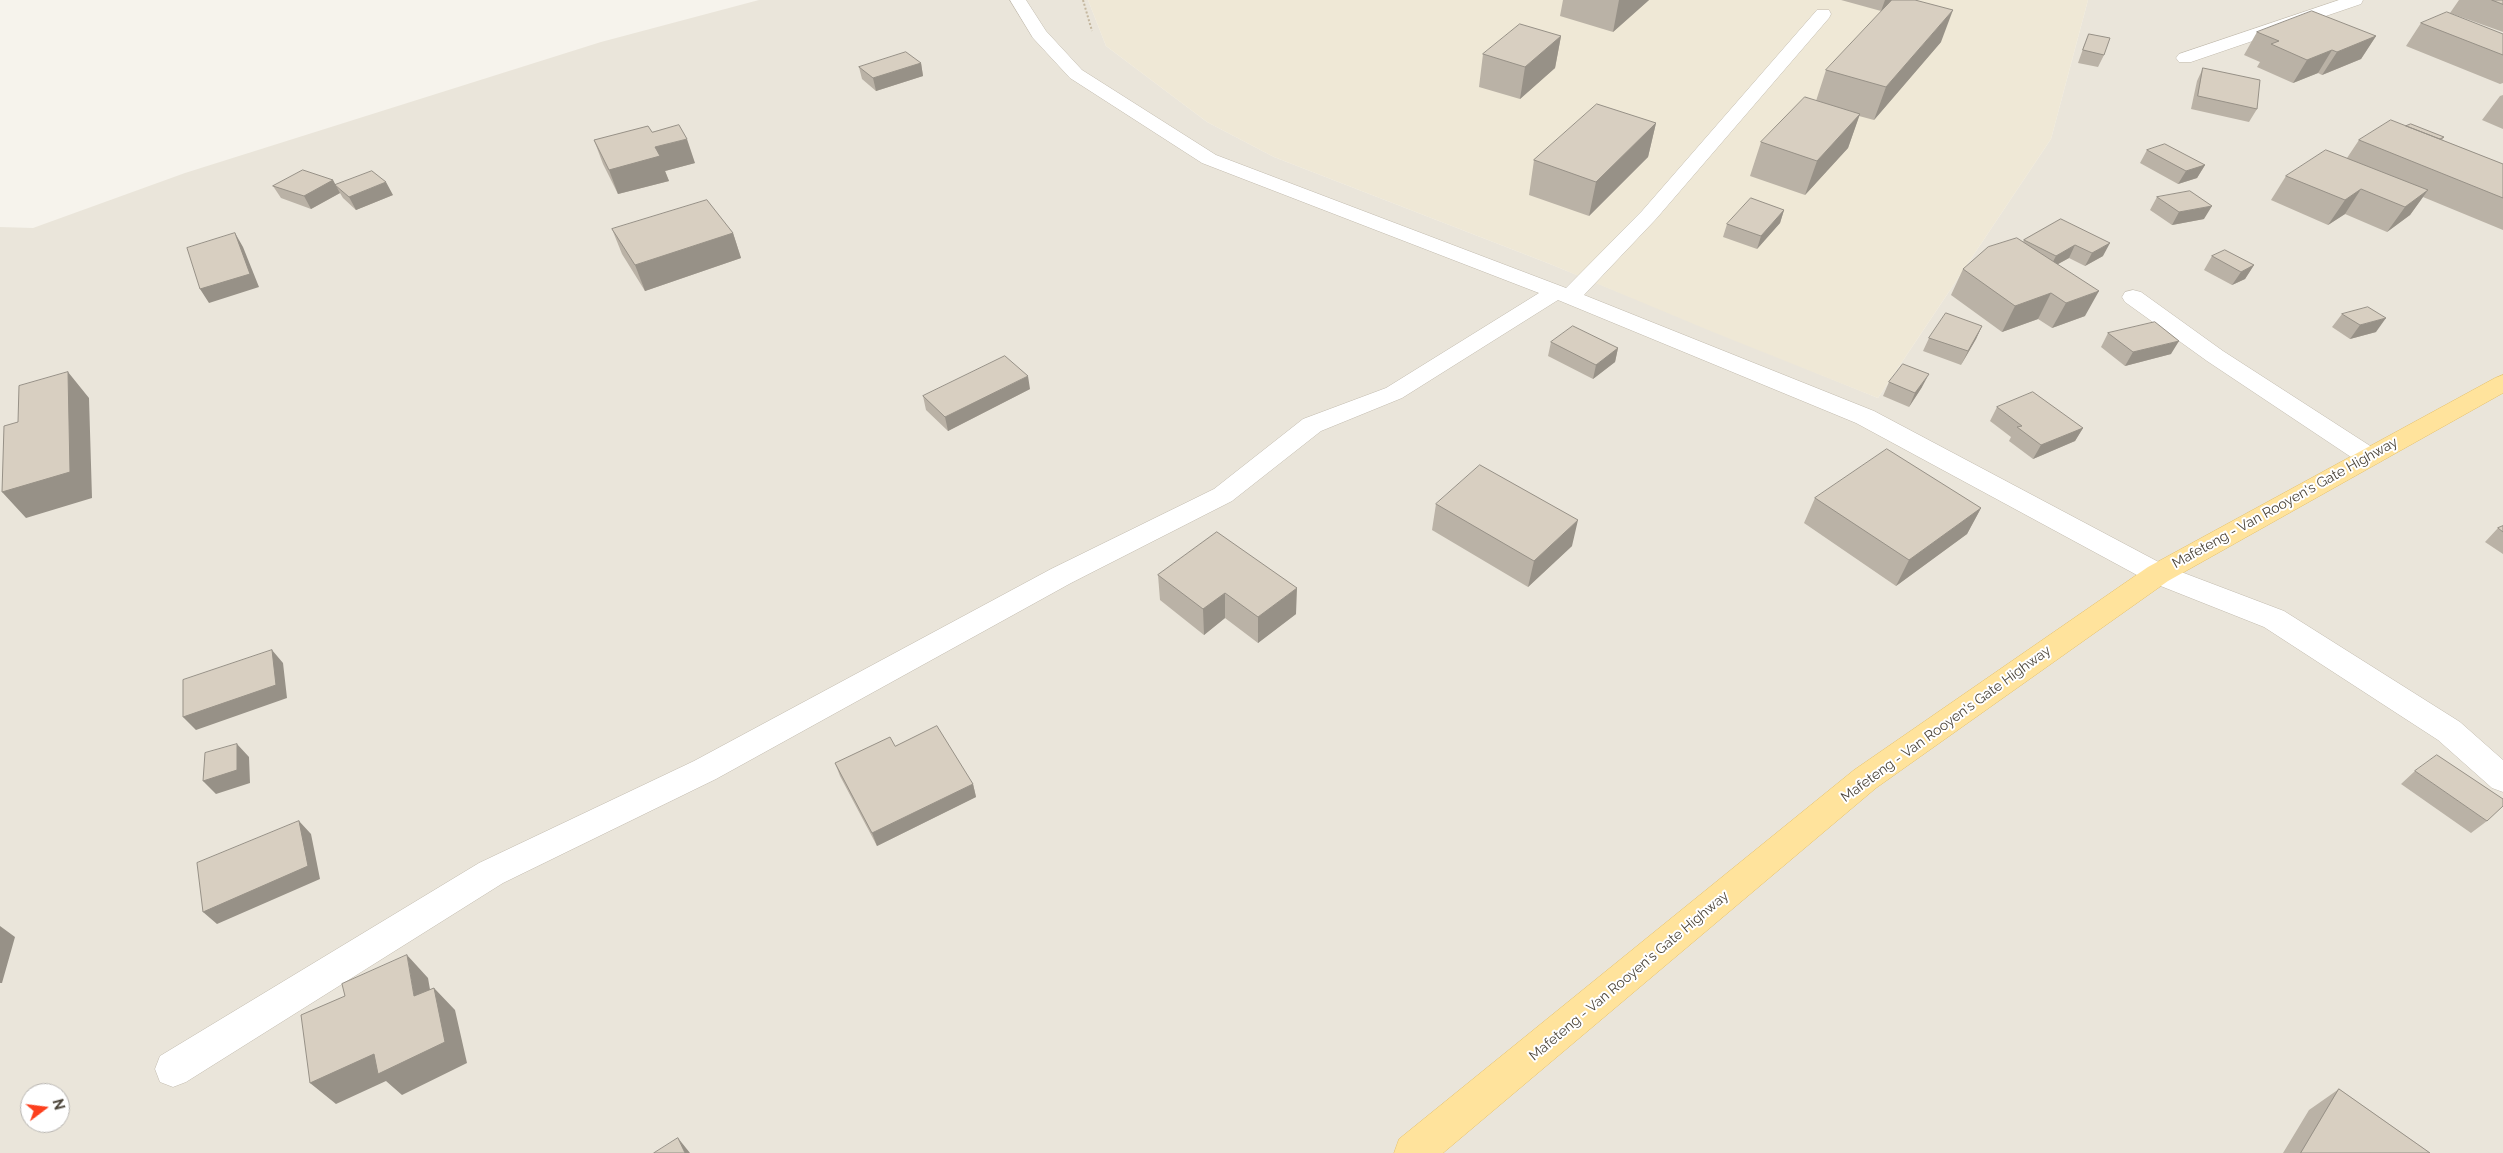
<!DOCTYPE html>
<style>
body{margin:0}
#map{position:relative;width:2503px;height:1153px;overflow:hidden;background:#f6f3ec;font-family:Raleway,sans-serif}
canvas{display:block}
.north{position:absolute;left:20px;top:1083px;width:50px;height:50px;box-sizing:border-box;background:#fff;border:1px solid #b7b4b0;border-radius:50%;rotate:75deg;font-size:14px;font-weight:700;line-height:20px;text-align:center;color:#4b4439}
.north::after{content:'';display:block;margin:auto;width:18px;height:22px;background:#fc3f1d;clip-path:polygon(50% 0,100% 100%,50% 72%,0 100%)}
</style>
<div id="map">
<canvas width="2503" height="1153"></canvas>
<div class="north">N</div>
</div>
<script>
const ctx = document.querySelector('canvas').getContext('2d');
ctx.lineJoin = 'round';
function fill(path, color) { ctx.fillStyle = color; ctx.fill(path, 'evenodd'); }
function stroke(path, color, width, dash) { ctx.strokeStyle = color; ctx.lineWidth = width; ctx.lineCap = dash ? 'butt' : 'round'; ctx.setLineDash(dash || []); ctx.stroke(path); }
function drawText(font, color, halo, rows, align = 'center') {
  ctx.font = font + ' Raleway,sans-serif'; ctx.lineWidth = 4; ctx.setLineDash([]); ctx.textBaseline = 'middle'; ctx.strokeStyle = halo; ctx.fillStyle = color; for (const [text, x, y, turn = 0] of rows) {
    ctx.save(); ctx.translate(x, y); ctx.rotate((+turn || 0) * Math.PI / 180); ctx.textAlign = isNaN(turn) ? turn : align; if (halo) ctx.strokeText(text, 0, 0); ctx.fillText(text, 0, 0); ctx.restore();
  }
}
const residential = new Path2D(`
 M759 0H1088L1106 46 1207 122 1274 157 1550 264 1878 398 2051 139 2088 0H2503V1153H0V227L33 228 185 173 601 42ZM30 1093H60V1123H30Z`);
const education = new Path2D(`
 M1088 0H2088L2051 139 1878 398 1713 332 1550 264 1274 157 1207 122 1106 46Z`);
const path = new Path2D(`
 M1083 0 1092 31`);
const minor = new Path2D(`
 M1010 0H1026L1046 31 1082 70 1216 155 1566 288 1642 211 1817 10H1829L1831 14 1829 18 1656 219 1584 295 1874 411 2168 567 2284 611 2460 722 2503 760V792L2492 788 2438 740 2264 627 2148 581 1856 423 1558 300 1402 398 1321 431 1232 501 1071 583 716 779 503 883 186 1082 173 1087 160 1082 155 1069 160 1056 479 863 694 761 1051 569 1214 489 1303 419 1386 388 1539 293 1202 163 1070 78 1033 38Z
 M2339 0H2363L2361 4 2191 62H2179L2176 58 2179 54Z
 M2133 290 2141 292 2223 351 2378 451 2382 457 2378 463 2369 465 2360 463 2207 361 2125 302 2122 297 2125 292Z`);
const major = new Path2D(`
 M2503 375V393L2168 581 1876 788 1443 1153H1394L1399 1139 1854 770 2148 567 2495 378Z`);
const wall = new Path2D(`
 M1563 0H1649L1613 32 1560 16Z
 M1841 0H1892L1881 11Z
 M2459 0H2503V32L2450 13Z
 M2421 23 2503 34V83L2500 84 2406 46Z
 M2257 32 2376 36 2361 59 2322 75 2318 73 2293 83 2257 67 2260 62 2244 55Z
 M2089 34 2104 55 2098 67 2078 63 2084 46Z
 M1561 36 1555 68 1520 99 1479 87 1483 54Z
 M1941 42 1874 120 1859 116 1848 148 1805 195 1750 176 1761 142 1816 101 1826 70Z
 M921 63 923 76 876 91 862 79 859 67Z
 M2203 68 2257 109 2249 122 2191 109 2197 81Z
 M2503 95V129L2482 120 2500 96Z
 M1656 123 1648 157 1589 216 1529 195 1534 160Z
 M652 132 695 163 665 171 669 181 618 194 603 164 594 140Z
 M2444 137 2442 140 2503 164V230L2423 197 2410 215 2387 232 2345 214 2328 225 2271 200 2286 176 2347 158 2359 140Z
 M2147 150 2205 165 2197 178 2178 184 2140 163Z
 M333 180 335 185 393 195 356 210 343 198 340 193 311 209 281 198 273 186Z
 M2157 197 2204 219 2172 225 2150 210Z
 M1784 210 1780 223 1757 249 1723 237 1727 224Z
 M2061 219 2103 256 2085 266 2069 258 2058 264 2085 316 2052 328 2038 319 2002 332 1951 295 1963 269 2023 242 2024 240Z
 M612 229 733 233 741 258 645 291 622 254Z
 M2212 256 2254 265 2245 279 2232 285 2204 270Z
 M2342 314 2376 332 2350 339 2332 327Z
 M1982 326 1976 339 1961 365 1923 351 1929 338Z
 M2108 333 2171 354 2125 366 2101 347Z
 M1551 342 1618 348 1615 362 1593 379 1548 356Z
 M1889 382 1922 387 1909 407 1883 396Z
 M1030 389 948 431 926 410 923 396Z
 M1997 407 2083 428 2075 441 2033 459 2009 441 2011 437 1990 421Z
 M1815 498 1981 508 1967 534 1896 586 1804 523Z
 M1436 504 1572 546 1528 587 1432 530Z
 M2503 526V554L2485 542 2498 528Z
 M1217 532 1296 614 1258 643 1225 618 1204 635 1160 600 1158 575Z
 M895 746 973 784 976 797 877 846 840 776 835 763Z
 M2415 771 2487 821 2471 833 2401 784Z
 M2339 1089 2430 1153H2283L2309 1110Z`);
const shadedWall = new Path2D(`
 M1619 0H1649L1613 32Z
 M1885 0H1892L1881 11Z
 M1953 10 1941 42 1874 120 1886 87Z
 M1561 36 1555 68 1520 99 1525 67Z
 M2376 36 2361 59 2322 75 2337 52Z
 M2332 50 2318 73 2293 83 2307 60Z
 M921 63 923 76 876 91 873 78Z
 M1860 114 1848 148 1805 195 1817 161Z
 M1656 123 1648 157 1589 216 1596 182Z
 M687 139 695 163 665 171 669 181 618 194 609 170 655 147Z
 M2205 165 2197 178 2178 184 2186 171Z
 M333 180 340 193 311 209 304 196Z
 M386 182 393 195 356 210 349 197Z
 M2361 189 2345 214 2328 225 2345 200Z
 M2428 190 2410 215 2387 232 2405 207Z
 M2212 206 2204 219 2172 225 2179 212Z
 M1784 210 1780 223 1757 249 1761 236Z
 M235 233 243 247 259 287 209 303 200 289Z
 M733 233 741 258 645 291 635 265Z
 M2110 243 2103 256 2085 266 2092 253Z
 M2075 245 2069 258 2049 269 2056 256Z
 M2254 265 2245 279 2232 285 2241 272Z
 M2099 291 2085 316 2052 328 2066 303Z
 M2051 293 2038 319 2002 332 2015 306Z
 M2386 318 2376 332 2350 339 2360 325Z
 M1982 326 1976 339 1961 365 1968 351Z
 M2179 341 2171 354 2125 366 2133 352Z
 M1618 348 1615 362 1593 379 1596 365Z
 M68 372 89 398 92 498 26 518 2 492Z
 M1929 374 1922 387 1909 407 1915 393Z
 M1028 376 1030 389 948 431 945 417Z
 M2083 428 2075 441 2033 459 2041 445Z
 M1981 508 1967 534 1896 586 1909 560Z
 M1578 520 1572 546 1528 587 1534 561Z
 M1297 588 1296 614 1258 643V617Z
 M1225 593V618L1204 635 1203 609Z
 M272 650 283 663 287 698 196 730 183 717Z
 M237 744 249 757 250 783 216 794 203 781Z
 M973 784 976 797 877 846 872 833Z
 M299 821 311 834 320 879 217 924 203 912Z
 M0 926 15 937 2 983H0Z
 M407 955 428 978 435 1018 414 996Z
 M434 988 455 1010 467 1063 402 1095 386 1081 336 1104 310 1083Z
 M678 1138 690 1153H685Z`);
const building = new Path2D(`
 M1892 0H1915L1953 10 1886 87 1826 70Z
 M2492 0H2503V4Z
 M2312 11 2376 36 2337 52 2332 50 2307 60 2271 44 2279 41 2257 32Z
 M2447 12 2503 34V55L2421 23Z
 M1520 24 1561 36 1525 67 1483 54Z
 M2089 34 2110 38 2104 55 2083 50Z
 M906 52 921 63 873 78 859 67Z
 M2203 68 2260 80 2257 109 2198 96Z
 M1805 97 1860 114 1817 161 1761 142Z
 M1597 104 1656 123 1596 182 1534 160Z
 M2391 120 2503 164V198L2359 140Z
 M2411 124 2444 137 2440 139 2406 126Z
 M679 125 687 139 655 147 660 156 609 170 594 140 648 126 652 132Z
 M2165 144 2205 165 2186 171 2147 150Z
 M2326 150 2428 190 2405 207 2361 189 2345 200 2286 176Z
 M303 170 333 180 304 196 273 186Z
 M372 171 386 182 349 197 335 185Z
 M2190 191 2212 206 2179 212 2157 197Z
 M1751 198 1784 210 1761 236 1727 224Z
 M707 200 733 233 635 265 612 229Z
 M2061 219 2110 243 2092 253 2075 245 2056 256 2024 240Z
 M235 233 250 274 200 289 187 248Z
 M2017 238 2099 291 2066 303 2051 293 2015 306 1963 269 1988 247Z
 M2225 250 2254 265 2241 272 2212 256Z
 M2368 307 2386 318 2360 325 2342 314Z
 M1946 313 1982 326 1968 351 1929 338Z
 M2155 322 2179 341 2133 352 2108 333Z
 M1573 326 1618 348 1596 365 1551 342Z
 M1005 356 1028 376 945 417 923 396Z
 M1903 364 1929 374 1915 393 1889 382Z
 M68 372 70 472 2 492 4 426 18 422 19 386Z
 M2033 392 2083 428 2041 445 2017 427 2022 426 1997 407Z
 M1887 449 1981 508 1909 560 1815 498Z
 M1480 465 1578 520 1534 561 1436 504Z
 M2503 526V532L2498 528Z
 M1217 532 1297 588 1258 617 1225 593 1203 609 1158 575Z
 M272 650 276 685 183 717V680Z
 M937 726 973 784 872 833 835 763 890 737 895 746Z
 M237 744V770L203 781 205 753Z
 M2437 755 2503 799V806L2487 821 2415 771Z
 M299 821 308 866 203 912 197 863Z
 M407 955 414 996 434 988 445 1042 378 1074 374 1054 310 1083 301 1015 345 996 342 984Z
 M2339 1089 2430 1153H2301Z
 M678 1138 685 1153H654Z`);
const streetNames = [
 ["Mafeteng - Van Rooyen's Gate Highway",2285,503,-29],
 ["Mafeteng - Van Rooyen's Gate Highway",1946,724,-36],
 ["Mafeteng - Van Rooyen's Gate Highway",1629,976,-40]
];
fill(residential, '#eae5da');
fill(education, '#efe8d6');
stroke(minor, '#c2bbae', 1);
stroke(major, '#e6c16a', 1);
stroke(path, '#c4b79f', 2, [2, 2]);
fill(minor, '#fff');
fill(major, '#ffe39c');
fill(wall, '#bab2a6');
fill(shadedWall, '#979187');
fill(building, '#d8cfc1');
stroke(building, '#979187', 1);
drawText('14px', '#4b4439', '#fff', streetNames);
</script>
